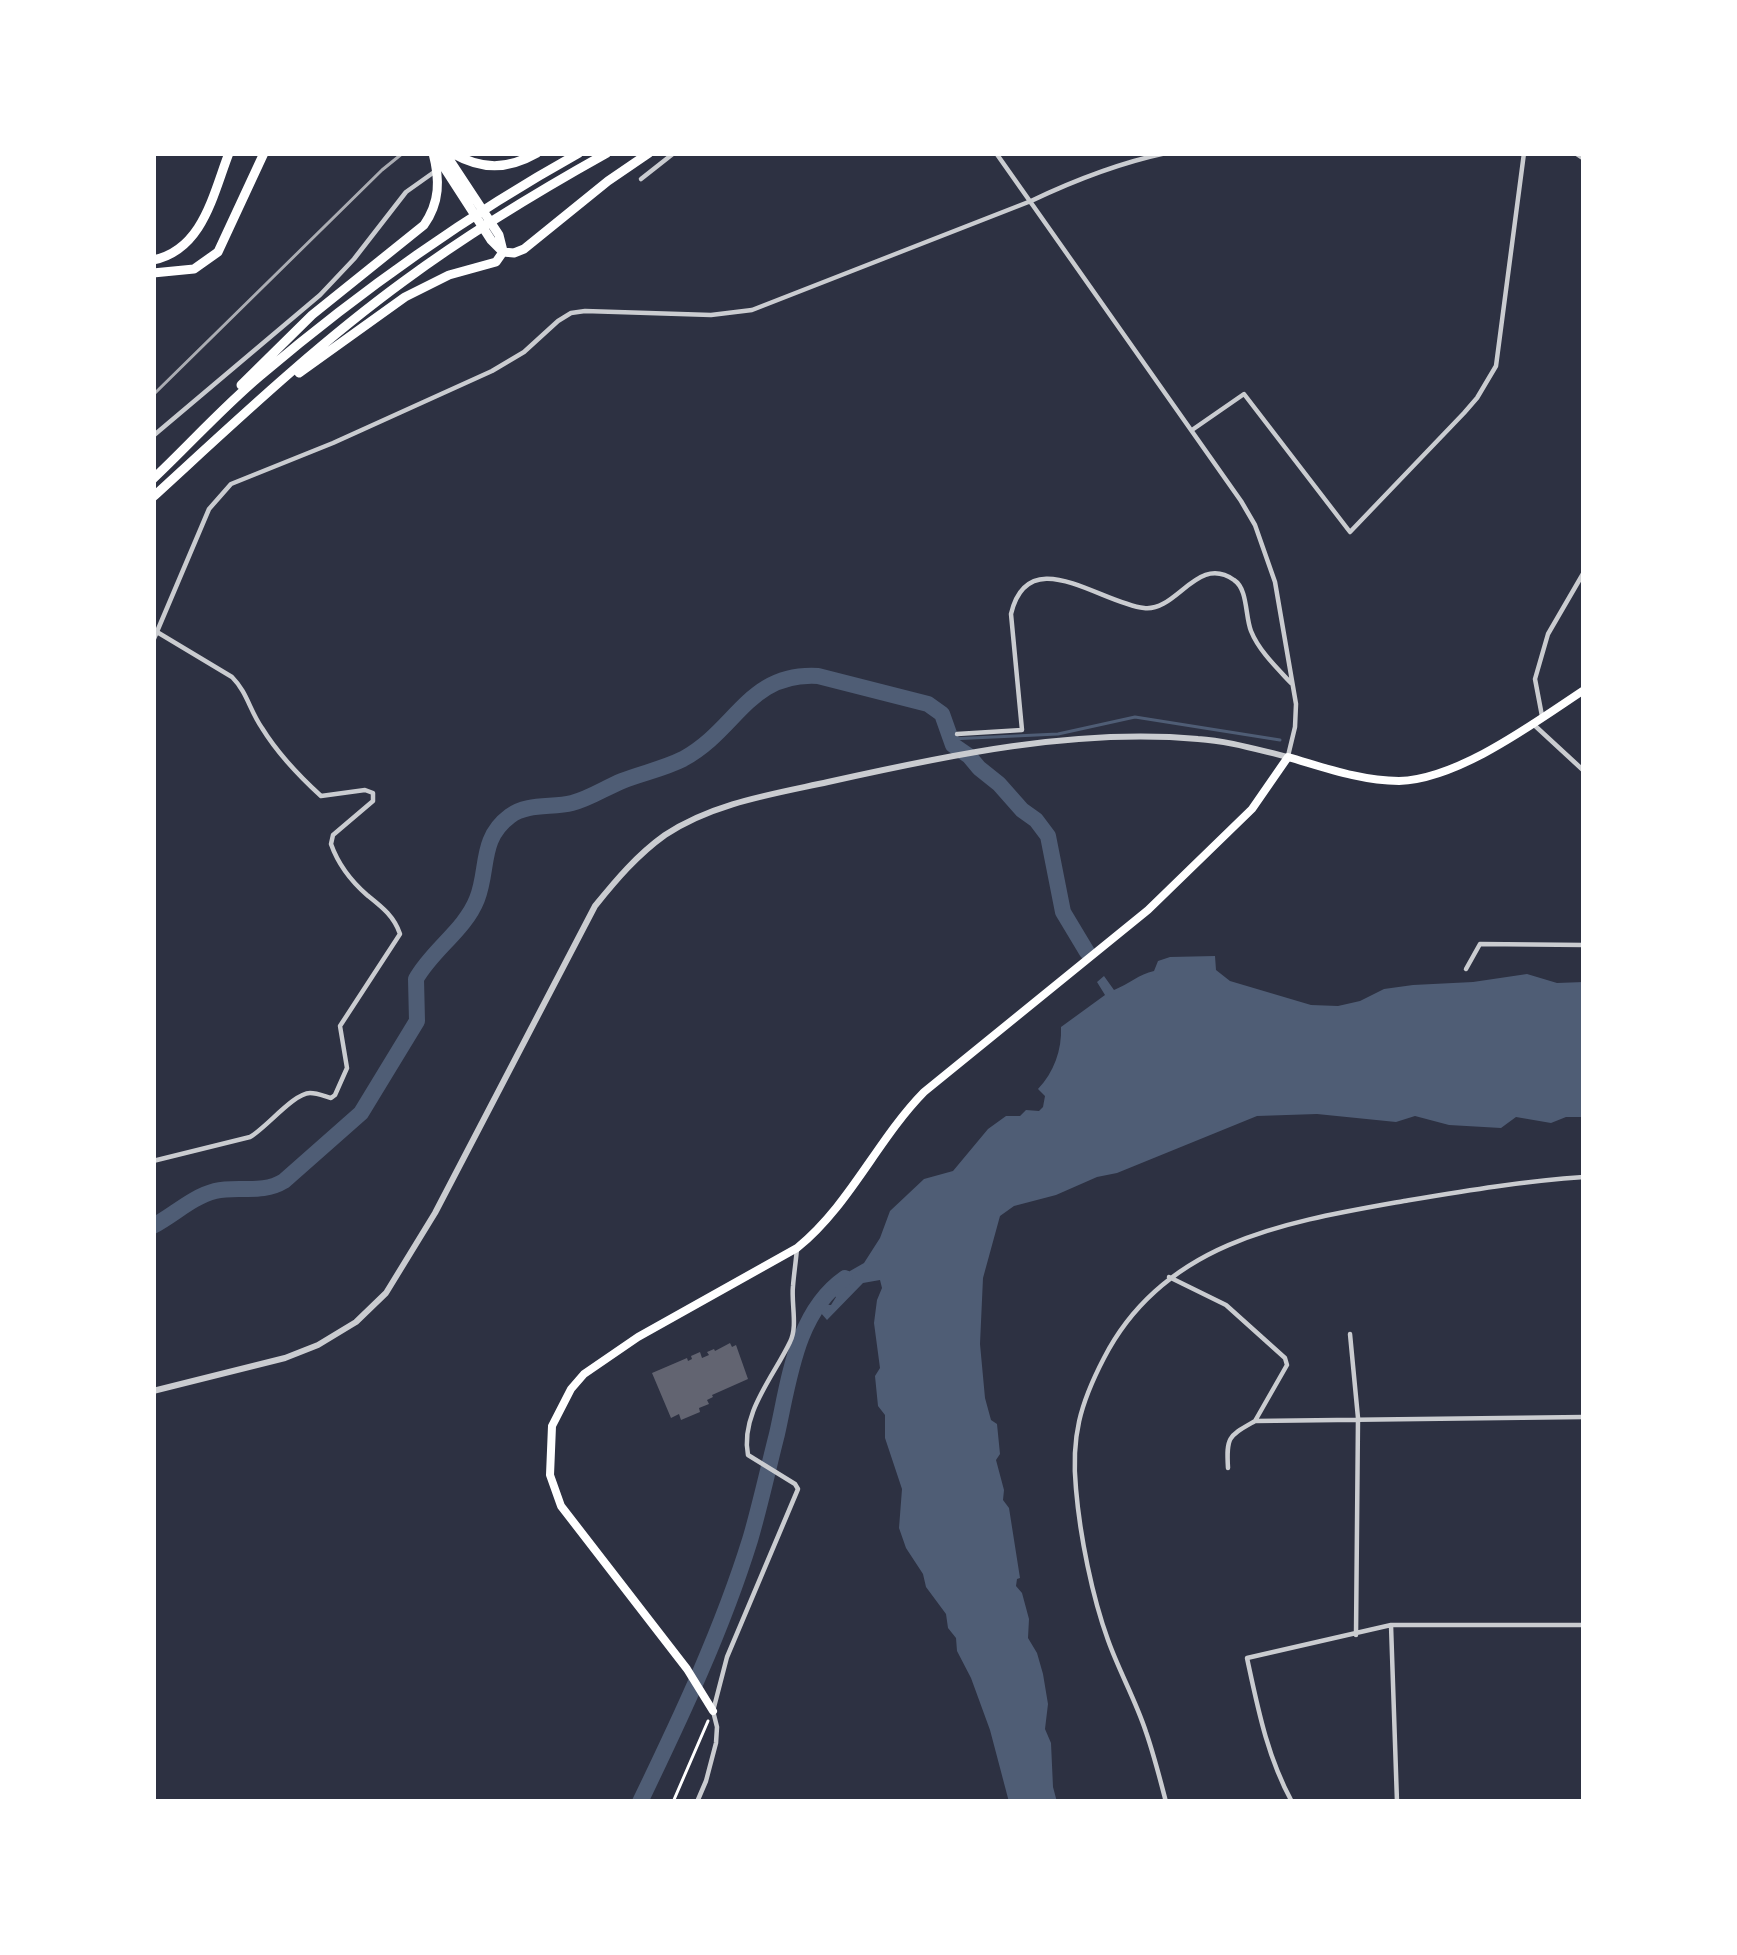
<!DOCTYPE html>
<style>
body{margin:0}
#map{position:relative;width:1737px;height:1955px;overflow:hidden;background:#2d3142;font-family:Signika,sans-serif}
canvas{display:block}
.frame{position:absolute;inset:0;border:156px solid #fff;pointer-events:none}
</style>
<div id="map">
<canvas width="1737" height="1955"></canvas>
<div class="frame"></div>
</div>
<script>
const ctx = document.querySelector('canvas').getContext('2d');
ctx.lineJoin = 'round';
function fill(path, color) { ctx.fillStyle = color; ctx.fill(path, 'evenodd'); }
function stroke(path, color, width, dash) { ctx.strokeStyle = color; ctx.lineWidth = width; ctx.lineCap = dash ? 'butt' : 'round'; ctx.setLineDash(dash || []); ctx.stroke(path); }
const water = new Path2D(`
 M1215 956 1216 970 1230 981 1311 1005 1338 1006 1360 1001 1384 989 1413 985 1473 982 1527 974 1557 983 1584 982V1117H1566L1551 1123 1516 1117 1501 1128 1449 1125 1415 1116 1396 1122 1317 1114 1257 1116 1117 1173 1097 1177 1056 1195 1014 1206 1000 1216 983 1278 980 1344 985 1398 991 1420 997 1424 1000 1454 996 1460 1004 1490 1003 1500 1009 1508 1020 1578 1017 1579 1016 1586 1022 1593 1029 1619 1028 1638 1037 1653 1043 1674 1048 1704 1045 1729 1051 1743 1053 1787 1057 1802H1009L990 1730 971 1678 957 1651 956 1638 948 1628 946 1614 926 1587 923 1574 906 1548 899 1528 902 1489 885 1438V1415L878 1406 875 1376 880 1368 874 1323 877 1300 882 1288 880 1280 863 1283 827 1320 813 1304 831 1305 836 1297 829 1291 850 1271 864 1263 880 1238 890 1211 924 1179 953 1171 988 1129 1006 1116H1020L1026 1110 1039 1111 1043 1107 1045 1096 1038 1089C1054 1072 1062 1050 1061 1027L1105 995 1097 982 1104 976 1114 990C1129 984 1139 974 1154 971L1158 961 1170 957Z`);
const stream = new Path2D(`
 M950 739 1058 734 1135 717 1280 740`);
const river = new Path2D(`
 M153 1226C174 1215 192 1197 215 1191 239 1185 261 1195 284 1181L361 1113 417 1021 416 979C432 950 465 930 477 899 489 869 479 839 510 816 527 803 552 808 572 803 589 799 605 788 622 781 642 773 663 769 683 759 737 730 748 672 818 676L928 704 942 714 953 745 969 756 979 768 999 784 1022 810 1036 820 1048 836 1063 912 1087 952
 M640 1802C681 1717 722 1630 750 1540 760 1506 768 1469 777 1434 789 1381 796 1312 845 1278`);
const building = new Path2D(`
 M730 1343 732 1347 736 1345 748 1379 712 1395 713 1397 707 1400 709 1404 699 1408 700 1412 681 1420 679 1414 671 1418 652 1373 687 1358 688 1361 692 1359 691 1356 700 1352 702 1358 709 1355 707 1352 714 1349 715 1351Z`);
const path = new Path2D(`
 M673 1802 708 1721`);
const minor = new Path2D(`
 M996 153 1241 501 1255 525 1275 582 1296 704 1295 727 1288 756
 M1575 153 1584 159
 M641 179 674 153
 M1192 430 1244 394 1350 532 1464 413 1477 398 1496 366 1524 153
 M153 436 320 295 354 259 406 192 437 170
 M153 641 209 509 231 484 333 443 492 371 524 352 558 321 571 313 585 311 711 315 752 310 1031 201C1075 180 1119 163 1166 153
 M1542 716 1535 679 1548 634 1584 572
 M1532 723 1584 771
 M957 734 1022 730 1011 614C1028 541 1100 603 1144 608 1177 612 1197 554 1234 580 1248 589 1245 616 1251 631 1259 651 1277 668 1291 683
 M1466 969 1480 944 1584 945
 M153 1161 250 1137C266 1128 294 1093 310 1093 317 1093 324 1096 331 1098L335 1095 347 1068 340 1026 400 934C394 916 382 907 367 895 351 881 338 864 331 844L333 835 373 801V793L365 790 321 796C298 775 278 754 262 728 250 711 247 692 232 677L157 632
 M1169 1277 1226 1305 1285 1358 1287 1365 1255 1421
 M1350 1334 1358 1418 1356 1635
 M1228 1468C1226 1436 1229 1436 1255 1421L1584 1417
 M1391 1625 1397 1802
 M697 1802 706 1781 716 1743 717 1727 713 1711 727 1657 798 1489 795 1484 748 1455C740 1414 774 1376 790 1342 798 1327 791 1303 793 1286 794 1273 796 1261 797 1248
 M1166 1802C1160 1779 1154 1755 1146 1732 1136 1701 1119 1671 1108 1640 1092 1596 1080 1536 1076 1489 1071 1437 1080 1404 1104 1358 1164 1241 1286 1222 1404 1201 1464 1191 1523 1181 1584 1177
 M1292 1802C1267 1756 1258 1709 1247 1658L1391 1625H1584`);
const tertiary = new Path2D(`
 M153 1391 285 1358 318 1345 356 1322 386 1293 435 1213 595 906C616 880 637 855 665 835 713 803 773 794 828 782 949 755 1075 728 1198 739 1229 741 1258 750 1288 757`);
const secondary = new Path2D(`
 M713 1711 687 1669 561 1506 550 1475 552 1426 571 1389 584 1374 638 1337 797 1248C850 1205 877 1140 924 1092L1148 910 1252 809 1288 757C1323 767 1361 781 1399 781 1459 779 1534 723 1584 690`);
const motorway = new Path2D(`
 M445 153 499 235 503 251
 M452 153C482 170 507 170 537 153
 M438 158 491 240 503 252
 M153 260C203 250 213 194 229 153
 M153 273 194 269 218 252 264 153
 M299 373 405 297 449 275 496 262 503 252 514 253 524 249 608 181 649 153
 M241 385 312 315 424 225C440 202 440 180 433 153
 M153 479C189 445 222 408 260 376 359 292 466 216 579 153
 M153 497C234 423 315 346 404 281 469 233 537 192 607 153`);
const rail = new Path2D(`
 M153 395 382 170 403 153`);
fill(water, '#4f5d75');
stroke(stream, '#4f5d75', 3);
stroke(river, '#4f5d75', 16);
fill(building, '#626471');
stroke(path, '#fff', 3);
stroke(minor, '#caccd0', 4.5);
stroke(tertiary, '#caccd0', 6);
stroke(secondary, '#fff', 8);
stroke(motorway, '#fff', 9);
stroke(rail, '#abadb3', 3);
</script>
